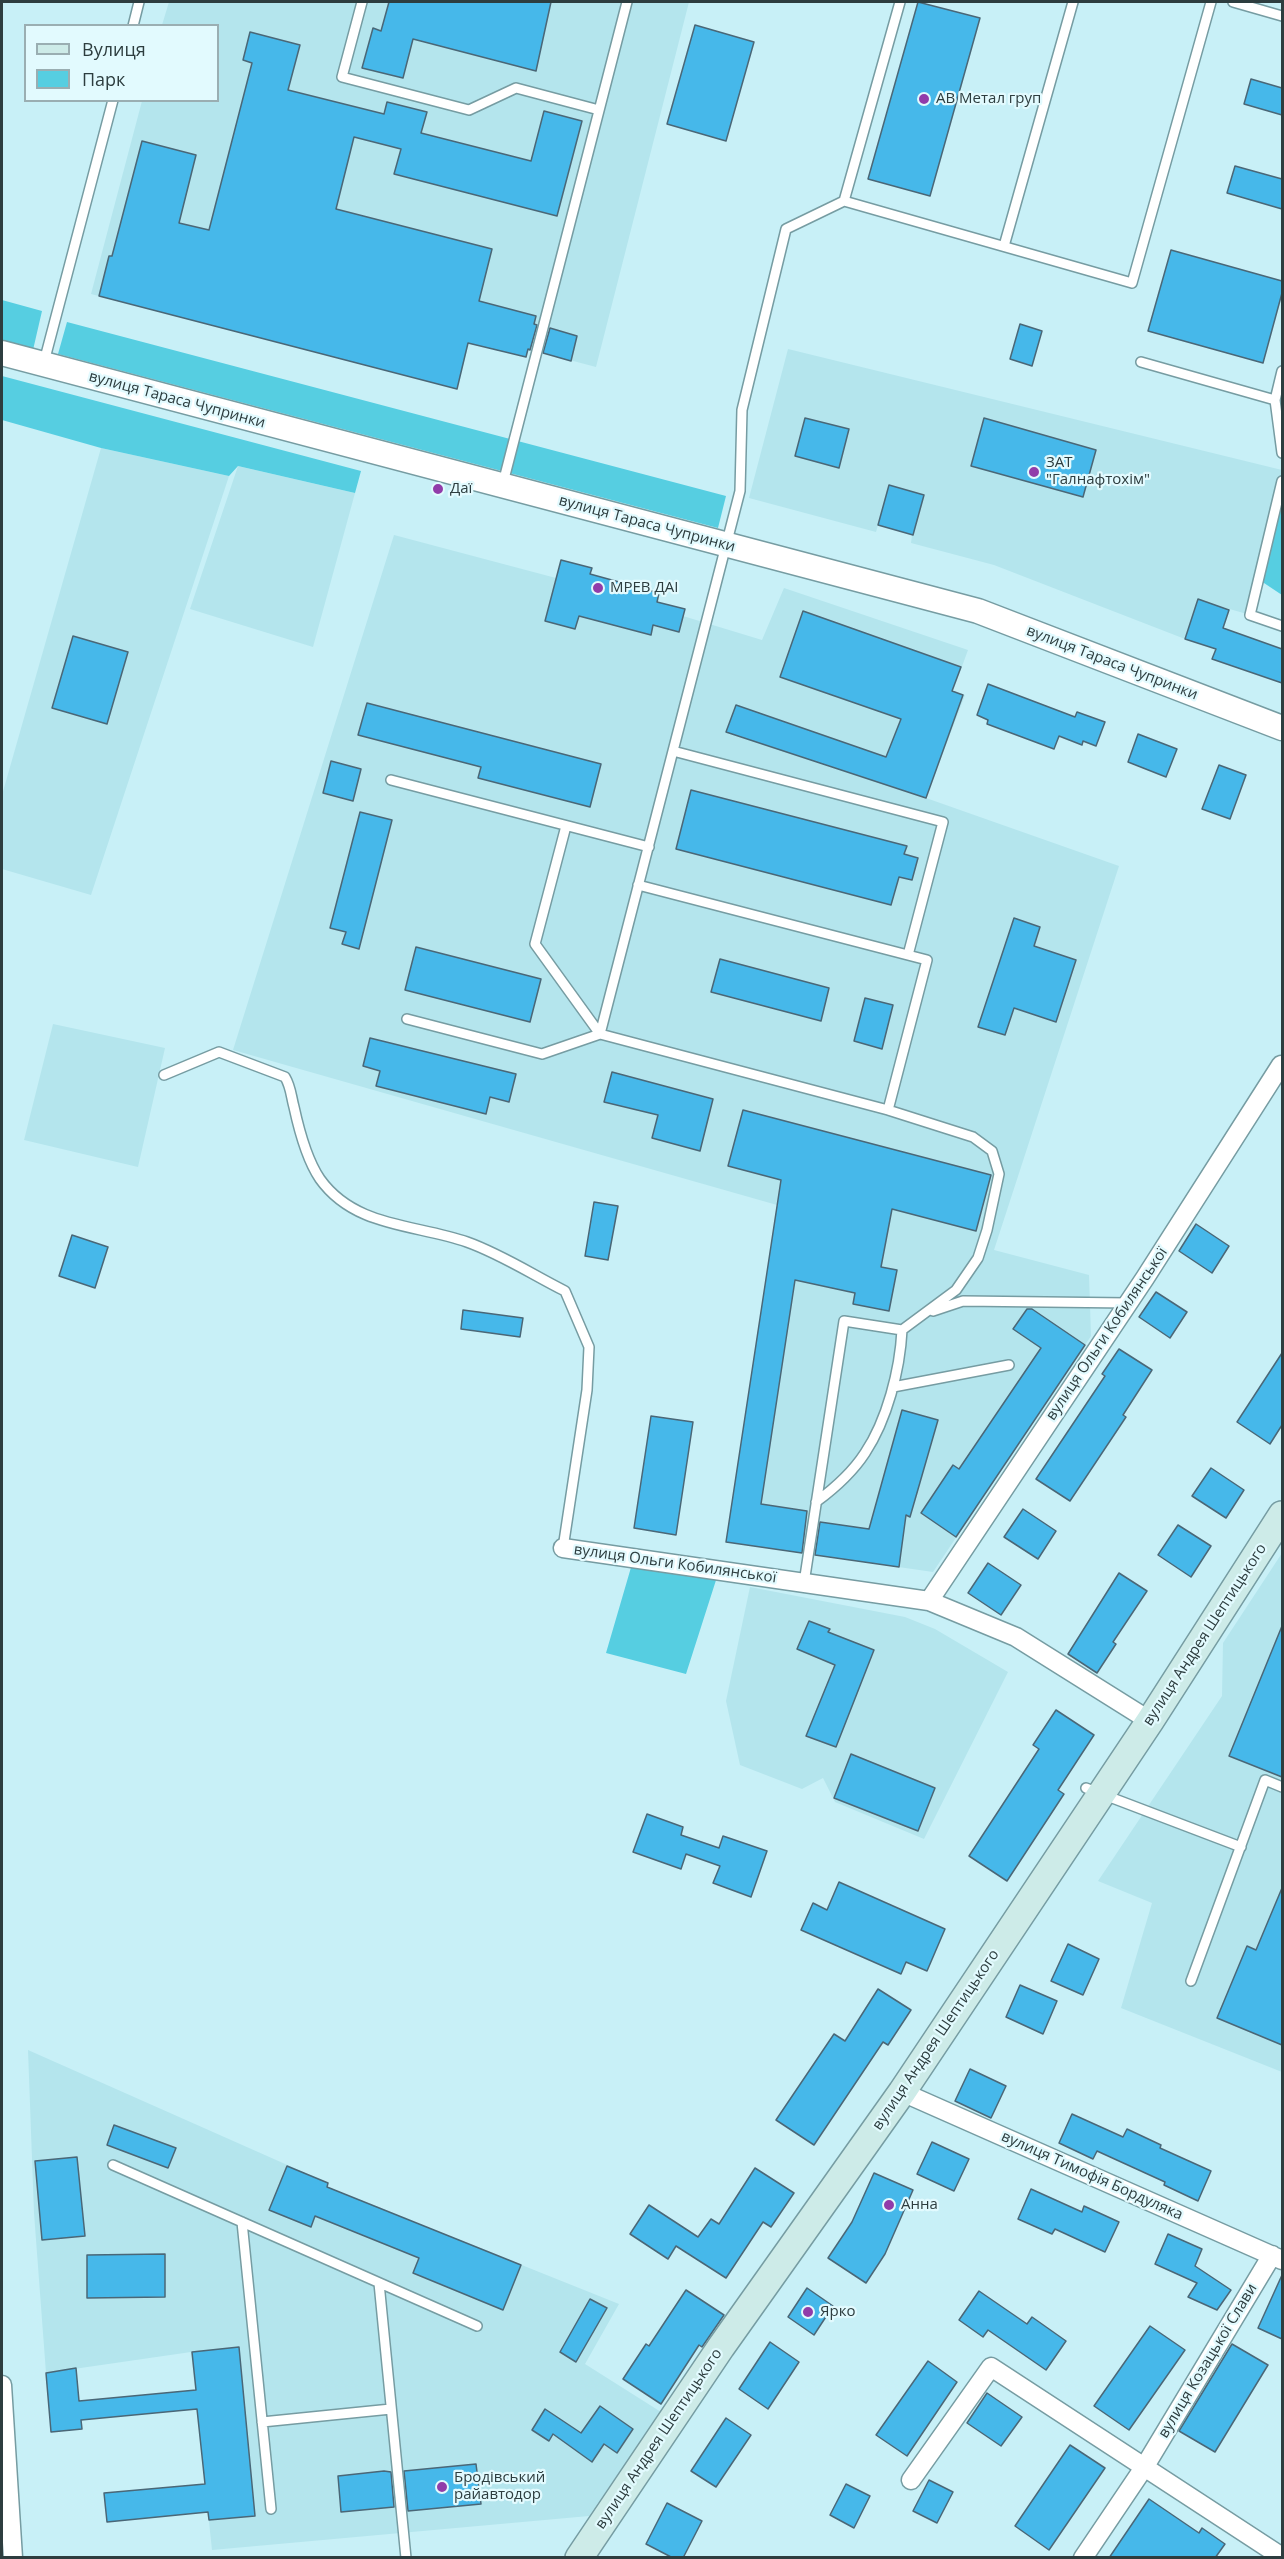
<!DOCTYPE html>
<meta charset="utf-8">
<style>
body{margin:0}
#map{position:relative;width:1284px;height:2559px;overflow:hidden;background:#c8f0f7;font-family:"Open Sans",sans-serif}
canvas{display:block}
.frame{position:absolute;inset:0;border:3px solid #2d3d3f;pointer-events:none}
.legend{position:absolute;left:24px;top:24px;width:195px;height:78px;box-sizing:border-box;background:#e2fafe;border:2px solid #9aaeb2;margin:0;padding:8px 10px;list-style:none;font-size:18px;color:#2d3d3f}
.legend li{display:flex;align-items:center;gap:12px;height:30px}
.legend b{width:30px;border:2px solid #9aaeb2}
</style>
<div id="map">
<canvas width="1284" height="2559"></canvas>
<div class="frame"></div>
<ul class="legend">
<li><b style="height:8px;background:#cdebe8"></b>Вулиця</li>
<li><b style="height:16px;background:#56cee1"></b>Парк</li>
</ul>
</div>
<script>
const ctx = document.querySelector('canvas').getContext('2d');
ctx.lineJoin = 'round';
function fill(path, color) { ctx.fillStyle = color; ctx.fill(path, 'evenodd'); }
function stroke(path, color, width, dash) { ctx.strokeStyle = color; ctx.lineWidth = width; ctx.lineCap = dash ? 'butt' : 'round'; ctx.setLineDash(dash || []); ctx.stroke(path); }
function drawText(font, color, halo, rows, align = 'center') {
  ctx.font = font + ' "Open Sans",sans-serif'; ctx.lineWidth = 4.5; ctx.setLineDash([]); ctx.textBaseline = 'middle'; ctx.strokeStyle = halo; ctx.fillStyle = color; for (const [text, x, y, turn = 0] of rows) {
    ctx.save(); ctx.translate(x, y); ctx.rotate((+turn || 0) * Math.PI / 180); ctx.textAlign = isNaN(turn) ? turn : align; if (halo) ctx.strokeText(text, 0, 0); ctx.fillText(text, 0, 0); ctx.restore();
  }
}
const built = new Path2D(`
 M169 2H689L596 367 528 349 526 357 469 343 457 389 91 294 142 101 218 100V26L162 25Z
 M788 349 1282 470 1247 614 1198 600 1185 639 994 565 911 543 912 535 878 525 876 532 749 498Z
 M101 448 229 476 91 895 2 869V795Z
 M238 466 355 493 313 647 190 609Z
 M394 535 556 578 545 621 575 629 579 616 650 635 653 625 683 616 762 640 784 588 968 650 953 691 965 695 926 798 1119 866 994 1250 1089 1275 1091 1336 933 1572 726 1542 777 1205 233 1050Z
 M53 1024 165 1048 138 1167 24 1140Z
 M1282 1553V2072L1121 2008 1152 1903 1098 1881 1222 1696 1223 1643Z
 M750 1587 905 1617 935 1629 1008 1672 924 1839 835 1802 823 1778 802 1789 740 1765 726 1701Z
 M28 2050 328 2183 327 2187 619 2304 585 2364 661 2412 589 2516 212 2550 191 2352 46 2373 34 2213Z`);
const green = new Path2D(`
 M2 300 42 311 33 350 2 342Z
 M67 322 726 496 718 528 58 354Z
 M2 376 361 471 355 493 238 466 229 476 101 448 2 420Z
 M1282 495V595L1261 581Z
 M632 1564 717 1577 686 1674 606 1653Z`);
const building = new Path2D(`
 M389 2H551L536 71 413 39 403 78 362 68 373 28 381 31Z
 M918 2 980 18 930 196 868 179Z
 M695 25 754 42 726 141 667 124Z
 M250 32 300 45 288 90 384 114 387 102 427 112 421 133 531 161 544 111 582 121 557 216 394 174 401 149 354 137 336 209 492 249 479 301 536 316 534 324 537 325 530 350 528 349 526 357 468 343 457 389 99 296 109 256H112L142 141 196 155 179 223 209 230 252 63 243 60Z
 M1251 79 1282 88V115L1244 104Z
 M1235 166 1282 179V209L1227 193Z
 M1171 250 1282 281V293L1263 363 1148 331Z
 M1020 324 1042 331 1032 366 1010 359Z
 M550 328 577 336 571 361 543 353Z
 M805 418 849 429 839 468 795 456Z
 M984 418 1096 450 1083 497 971 466Z
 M889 485 924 495 913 535 878 525Z
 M561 560 592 568 590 574 659 593 657 602 685 609 679 632 653 625 651 635 579 616 575 629 545 621Z
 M1198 599 1229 610 1223 628 1282 649V683L1212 659 1216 649 1185 639Z
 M803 611 961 667 952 691 963 695 926 798 726 732 736 705 886 757 901 719 780 677Z
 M73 636 128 652 107 724 52 708Z
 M988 684 1075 717 1077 712 1105 722 1096 746 1083 741 1082 745 1059 736 1054 749 987 724 988 720 977 715Z
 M367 703 601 764 590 807 478 778 481 767 358 735Z
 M1138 734 1177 749 1166 777 1128 762Z
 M331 761 361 769 353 801 323 793Z
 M1219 765 1246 775 1230 819 1202 809Z
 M691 790 907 846 904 854 918 858 912 880 899 877 891 905 676 849Z
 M360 812 392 820 359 949 342 944 346 932 330 928Z
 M1014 918 1040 927 1034 946 1076 960 1056 1022 1014 1008 1005 1035 978 1027Z
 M416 947 541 979 530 1022 405 990Z
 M720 959 829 988 821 1021 711 992Z
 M865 998 893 1005 882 1049 854 1041Z
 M370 1038 516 1074 509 1102 490 1097 486 1114 376 1086 380 1071 363 1066Z
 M612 1072 713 1099 700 1151 652 1138 658 1115 604 1102Z
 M743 1110 991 1175 976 1231 892 1209 881 1267 897 1270 889 1311 853 1304 855 1293 795 1280 761 1504 807 1511 802 1553 726 1542 781 1180 728 1166Z
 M594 1202 618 1206 608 1260 585 1256Z
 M1196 1224 1229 1246 1212 1273 1179 1251Z
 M72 1235 108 1247 95 1288 59 1276Z
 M1156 1292 1187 1312 1170 1338 1139 1317Z
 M1027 1309H1032L1085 1345 956 1537 921 1513 953 1465 959 1469 1041 1348 1013 1329Z
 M463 1310 523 1318 520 1337 461 1329Z
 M1119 1349 1152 1370 1123 1415 1126 1417 1070 1501 1036 1479 1105 1376 1102 1374Z
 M1282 1353V1425L1270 1444 1237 1422Z
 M902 1410 938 1420 910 1517 906 1515 899 1567 815 1555 820 1522 869 1529Z
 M651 1416 693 1422 676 1535 634 1528Z
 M1211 1468 1244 1490 1226 1518 1192 1496Z
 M1023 1509 1056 1531 1038 1559 1004 1537Z
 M1178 1525 1211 1546 1191 1577 1158 1555Z
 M988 1563 1021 1585 1001 1615 968 1593Z
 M1119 1573 1147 1591 1113 1642 1116 1644 1097 1673 1068 1654Z
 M809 1621 830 1629 828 1632 874 1650 836 1747 806 1736 835 1665 797 1649Z
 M1282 1626V1777L1229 1756Z
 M1056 1710 1094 1735 1058 1790 1064 1794 1007 1881 969 1856 1039 1749 1033 1745Z
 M851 1754 935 1788 918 1831 834 1798Z
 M647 1814 683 1827 681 1835 719 1848 723 1836 767 1851 751 1897 713 1883 720 1866 686 1854 681 1869 633 1852Z
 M839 1882 945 1929 927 1971 906 1962 901 1974 801 1930 813 1903 827 1910Z
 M1282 1888V2045L1217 2018 1247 1946 1256 1950Z
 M1068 1944 1099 1959 1083 1995 1051 1981Z
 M1020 1985 1057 2001 1043 2034 1006 2017Z
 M878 1989 911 2010 888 2045 883 2042 814 2145 776 2120 834 2034 845 2041Z
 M970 2069 1006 2086 991 2118 955 2101Z
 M1072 2114 1123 2137 1127 2129 1161 2145 1160 2148 1211 2171 1198 2201 1164 2185 1165 2182 1097 2151 1093 2159 1059 2143Z
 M114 2125 176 2148 168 2168 107 2145Z
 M932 2142 969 2159 954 2191 917 2174Z
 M77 2157 85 2236 42 2240 35 2161Z
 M287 2166 328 2183 327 2187 521 2265 503 2310 413 2273 419 2258 315 2216 311 2227 269 2210Z
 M755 2168 794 2193 771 2227 763 2222 726 2278 676 2246 668 2259 630 2234 649 2205 698 2237 711 2219 719 2224Z
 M874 2173 913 2190 885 2254 866 2283 828 2258 852 2222Z
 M1031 2189 1082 2212 1084 2206 1119 2222 1105 2252 1055 2229 1052 2234 1018 2219Z
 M1168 2234 1202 2249 1195 2266 1231 2290 1217 2310 1188 2297 1197 2283 1155 2264Z
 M165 2254V2297L87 2298V2255Z
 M1282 2275V2339L1258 2328Z
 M807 2288 833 2306 814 2335 788 2317Z
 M686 2290 724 2315 702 2347 699 2345 661 2404 623 2379 646 2344 649 2346Z
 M979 2291 1027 2324 1032 2317 1066 2341 1046 2370 988 2330 983 2337 959 2320Z
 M590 2299 607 2308 576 2362 560 2352Z
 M1150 2326 1185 2350 1129 2430 1094 2406Z
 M770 2342 799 2362 768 2409 739 2389Z
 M1232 2344 1268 2365 1215 2452 1179 2431Z
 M239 2347 255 2516 209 2520 208 2512 107 2522 104 2493 205 2484 197 2409 81 2420 82 2429 51 2432 46 2373 76 2368 79 2401 196 2390 192 2352Z
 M928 2361 957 2382 907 2456 876 2435Z
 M987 2393 1022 2417 1001 2446 967 2423Z
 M600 2406 633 2429 617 2453 604 2444 592 2462 553 2434 549 2441 532 2430 545 2409 581 2433Z
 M726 2418 751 2435 716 2487 691 2471Z
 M1070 2445 1105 2468 1049 2550 1015 2526Z
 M476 2464 481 2504 408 2511 404 2471Z
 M384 2471 391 2472 394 2507 341 2512 338 2476Z
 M929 2480 953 2492 937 2523 913 2511Z
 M846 2484 870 2496 854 2528 830 2515Z
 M1149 2499 1199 2533 1202 2528 1225 2544 1215 2558H1109Z
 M667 2503 702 2521 683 2558H673L646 2544Z`);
const service = new Path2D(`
 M362 2 342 77 469 110 516 88 599 110
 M900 2 844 201 1132 283 1211 2
 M1233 2 1282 16
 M133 26 139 2
 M1004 246 1073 2
 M44 362 113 100
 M1141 362 1275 400 1282 371
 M1275 400 1282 453
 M1282 481 1250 615 1282 626
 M503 483 627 2
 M673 751 943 822 908 955
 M391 780 649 847
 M638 885 927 960 888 1110 600 1034 740 491 742 410 786 229 844 201
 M407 1019 542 1054 600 1034 535 944 566 826
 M164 1075 219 1052 285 1077C291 1087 291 1096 294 1107 299 1130 307 1160 320 1179 355 1228 416 1224 467 1242 501 1254 533 1275 565 1291L589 1347 587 1390 563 1548
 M933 1311 963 1301 1128 1303
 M893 1387 1009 1365
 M816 1502C835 1488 852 1473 865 1453 887 1420 900 1370 902 1330
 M804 1583 844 1321 902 1330 956 1290 978 1258 987 1230 999 1174 992 1151 973 1137 888 1110
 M1086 1788 1241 1847
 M1191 1981 1265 1780 1282 1787
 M113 2165 477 2326
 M242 2222 271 2509
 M379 2283 406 2558
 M262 2422 391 2409`);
const minor = new Path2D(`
 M563 1548 929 1601 1016 1637 1150 1721
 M929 1601 1145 1278 1281 1065
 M902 2092 1282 2260
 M2 2385 13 2558
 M911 2480 991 2367 1282 2557
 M1083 2558 1145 2466 1272 2255`);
const tertiary = new Path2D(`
 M2 353 978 611 1282 728`);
const secondary = new Path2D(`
 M579 2558 721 2347 902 2092 1150 1721 1282 1515`);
const markers = [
 [924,99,6,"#913caa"],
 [1034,472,6,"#913caa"],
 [438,489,6,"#913caa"],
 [598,588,6,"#913caa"],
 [889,2205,6,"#913caa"],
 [808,2312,6,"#913caa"],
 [442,2487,6,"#913caa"]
];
const poiNames = [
 ["АВ Метал груп",936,99],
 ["ЗАТ",1046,463],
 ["\"Галнафтохім\"",1046,480],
 ["Даї",450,489],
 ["МРЕВ ДАІ",610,588],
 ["Анна",901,2205],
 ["Ярко",820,2312],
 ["Бродівський",454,2478],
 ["райавтодор",454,2495]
];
const streetNames = [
 ["вулиця Тараса Чупринки",177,400,15],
 ["вулиця Тараса Чупринки",647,524,15],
 ["вулиця Тараса Чупринки",1112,663,21],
 ["вулиця Ольги Кобилянської",1107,1334,-56],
 ["вулиця Ольги Кобилянської",675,1564,8],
 ["вулиця Андрея Шептицького",1205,1635,-57],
 ["вулиця Андрея Шептицького",936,2040,-56],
 ["вулиця Тимофія Бордуляка",1092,2176,24],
 ["вулиця Козацької Слави",1208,2361,-59],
 ["вулиця Андрея Шептицького",659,2439,-56]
];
fill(built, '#b4e5ed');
fill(green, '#56cee1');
fill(building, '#46b8ea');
stroke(building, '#4a6777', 1.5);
stroke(service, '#769ca2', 12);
stroke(minor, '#769ca2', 21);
stroke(tertiary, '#769ca2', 27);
stroke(secondary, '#769ca2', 30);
stroke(service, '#fff', 9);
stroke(minor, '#fff', 18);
stroke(tertiary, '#fff', 24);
stroke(secondary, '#cdebe8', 27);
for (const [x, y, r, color] of markers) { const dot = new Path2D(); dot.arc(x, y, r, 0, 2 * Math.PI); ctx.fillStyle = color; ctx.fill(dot); stroke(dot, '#e2fafe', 2); }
drawText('15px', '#2d3d3f', '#e2fafe', poiNames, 'left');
drawText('15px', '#2d3d3f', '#e2fafe', streetNames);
</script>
